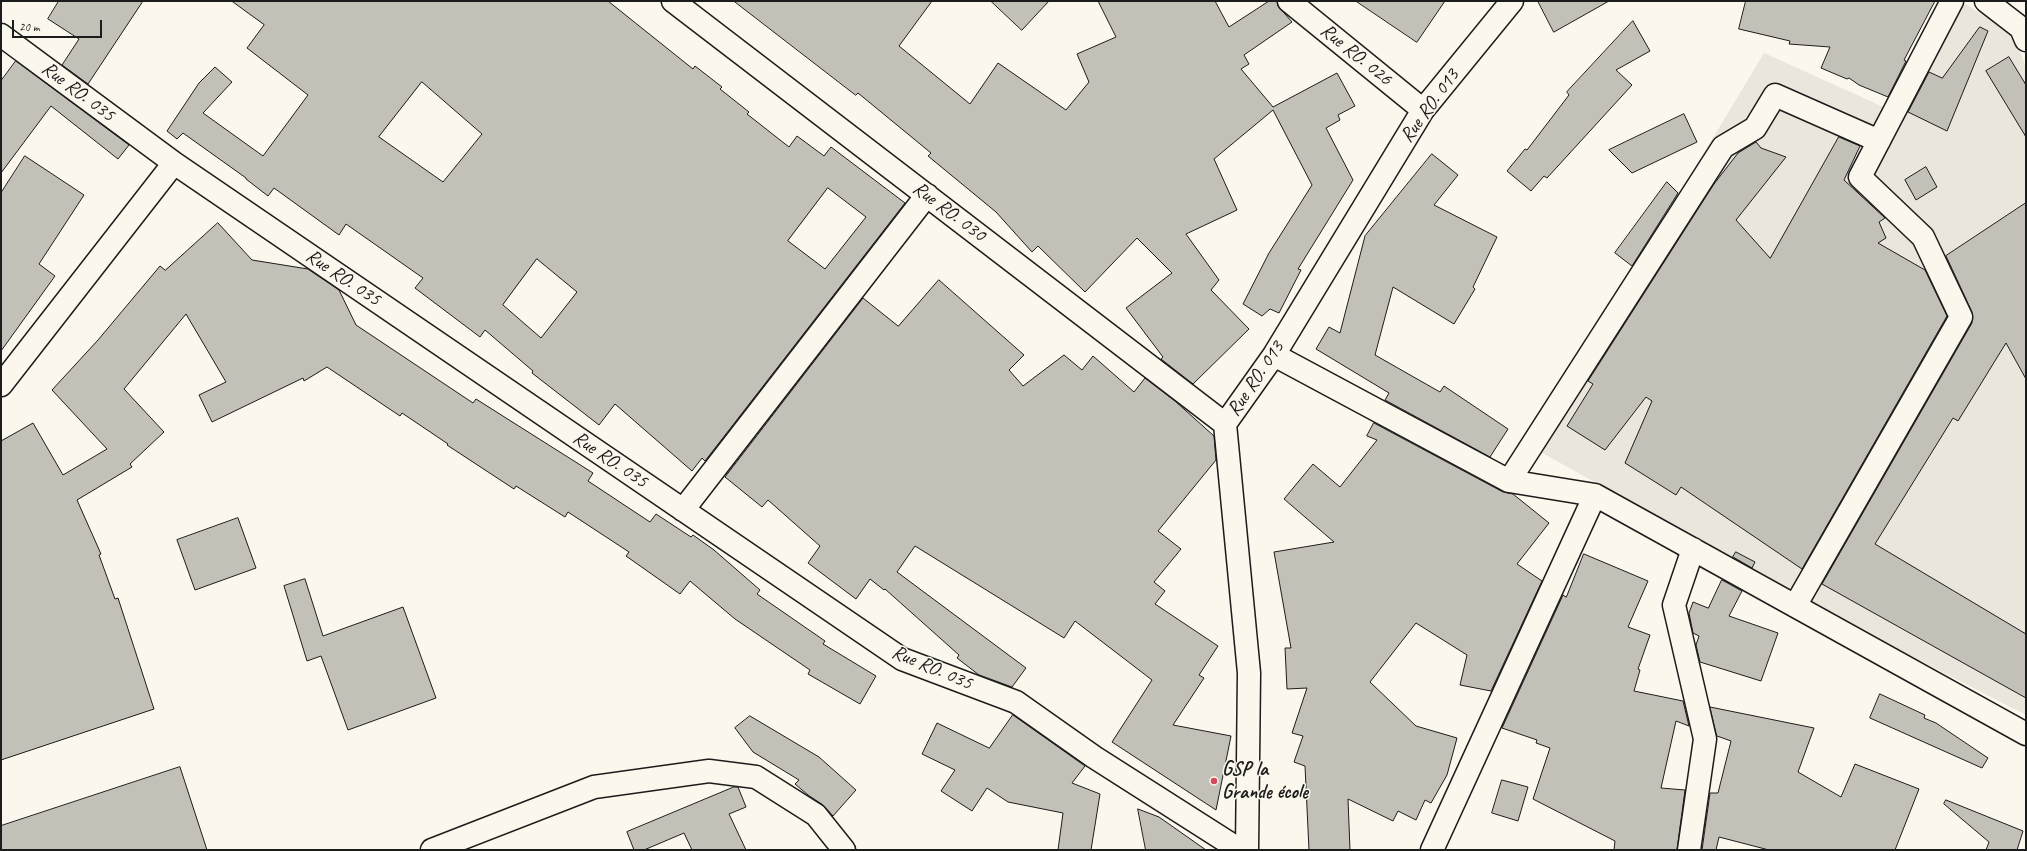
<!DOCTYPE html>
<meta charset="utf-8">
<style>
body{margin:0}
#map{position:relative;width:2027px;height:851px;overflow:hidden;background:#fbf7ec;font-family:Caveat,sans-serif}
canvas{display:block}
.frame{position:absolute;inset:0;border:2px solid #1c1c1c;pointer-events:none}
.scale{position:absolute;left:12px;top:20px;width:90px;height:18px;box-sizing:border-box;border:2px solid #1c1c1c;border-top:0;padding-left:5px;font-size:12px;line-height:14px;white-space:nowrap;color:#1c1c1c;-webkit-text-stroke:3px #fbf7ec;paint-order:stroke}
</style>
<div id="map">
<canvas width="2027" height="851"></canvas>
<div class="frame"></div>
<div class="scale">20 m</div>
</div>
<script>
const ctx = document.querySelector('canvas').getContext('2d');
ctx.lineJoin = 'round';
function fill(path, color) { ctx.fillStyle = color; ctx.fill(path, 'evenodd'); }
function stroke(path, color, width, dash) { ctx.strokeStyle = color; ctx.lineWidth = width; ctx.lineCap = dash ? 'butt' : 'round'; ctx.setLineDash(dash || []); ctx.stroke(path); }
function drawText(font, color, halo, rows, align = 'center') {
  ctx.font = font + ' Caveat,sans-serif'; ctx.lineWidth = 3; ctx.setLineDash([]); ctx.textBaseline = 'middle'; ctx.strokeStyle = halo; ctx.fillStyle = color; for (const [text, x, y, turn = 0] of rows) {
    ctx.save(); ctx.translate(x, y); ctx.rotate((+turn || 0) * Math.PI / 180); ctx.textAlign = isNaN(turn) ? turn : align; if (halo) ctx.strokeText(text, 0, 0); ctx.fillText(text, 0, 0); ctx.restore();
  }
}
const built = new Path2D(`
 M1961 1 2013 34 2026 67V715L1864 632 1528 445 1764 53 1888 109Z`);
const building = new Path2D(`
 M59 1H143L88 84 62 65 79 39 48 19Z
 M232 1H608L693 69 695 66 722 87 720 89 749 112 747 114 789 147 797 136 824 156 831 147 905 203 705 461 702 458 692 471 615 404 599 425 532 373 533 371 485 330 480 337 415 288 423 278 346 224 339 235 274 188 268 196 246 179V178L183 133 177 139 167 131 199 83 215 67 232 82 203 113 263 156 308 95 247 48 264 25ZM422 82 482 134 443 182 379 137ZM828 188 866 217 825 269 788 241ZM537 259 577 292 541 338 503 305Z
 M734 1H932L899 46 970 104 998 63 1066 110 1089 82 1077 54 1116 37 1098 1H1215L1229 27 1269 1H1277L1278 6 1292 22 1244 55 1249 64 1241 69 1273 107 1337 73 1355 106 1338 115 1340 120 1326 128 1353 180 1298 269 1301 270 1279 313 1270 309 1262 316 1243 304 1269 253 1312 185 1273 110 1214 159 1237 210 1186 234 1219 280 1211 290 1249 329 1193 384 1161 359 1163 357 1126 308 1172 273 1137 238 1085 292 1038 246 1032 252 996 212 928 156 931 153 858 93 856 95Z
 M991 1H1049L1022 30Z
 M1356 1H1445L1417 42Z
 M1538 1H1609L1554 32Z
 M1746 1H1935L1904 60 1906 61 1888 97 1859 85 1849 78 1847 79 1821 68 1830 47 1789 44 1790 41 1739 29Z
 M1633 21 1650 51 1616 70 1632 85 1547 178 1544 176 1531 191 1507 171 1525 149 1527 150 1569 95 1567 92Z
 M1980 27 1988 31 1947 131 1908 112 1929 72 1942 78Z
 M2009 57 2026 85V137L1986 71Z
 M16 61 129 145 118 159 51 106 1 173V81Z
 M1684 114 1697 142 1632 173 1609 150Z
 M1839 137 1860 146 1844 180 1885 218 1879 222 1886 238 1878 243 1925 270 1947 316 1802 569 1681 487 1676 495 1625 463 1652 401 1646 397 1605 450 1567 426 1593 384 1588 381 1714 184 1738 153 1756 142 1761 148 1786 157 1736 220 1770 258Z
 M1432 154 1458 175 1434 205 1497 237 1473 287 1475 289 1454 324 1393 287 1375 355 1440 392 1444 386 1508 429 1490 457 1385 400 1389 393 1316 349 1329 327 1340 333 1365 236Z
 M25 156 84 195 39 264 55 276 1 351V193Z
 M1926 167 1937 187 1916 200 1905 180Z
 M1667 182 1678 193 1632 266 1615 253Z
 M2026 203V379L2006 343 1958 421 1953 418 1875 544 2026 634V698L1822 584 1972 323V312L1946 256Z
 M218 223 252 260 308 269 339 290 356 325 473 403 476 399 593 473 588 481 650 522 656 514 691 537 693 535 714 550 760 590 757 594 825 641 823 644 876 676 860 704 808 674 810 670 735 619 690 581 680 594 626 556 629 552 568 512 565 517 516 486 514 489 447 445 448 444 402 413 400 416 327 367 304 381 303 378 212 422 199 395 226 382 186 314 124 389 164 432 130 464 132 467 77 500 101 554 99 555 115 599 118 598 154 709 1 760V441L33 423 63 475 107 449 52 390 98 340 160 266 165 270Z
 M939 280 1024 355 1009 370 1023 386 1064 355 1082 370 1093 356 1134 392 1145 378 1175 401 1214 436 1216 460 1158 531 1181 549 1154 582 1165 591 1155 604 1218 646 1199 675 1204 678 1173 725 1231 736 1216 810 1112 742 1152 680 1075 621 1064 638 915 546 897 572 1026 668 1012 687 979 675 957 658 959 655 885 589 884 590 870 579 856 599 808 563 820 546 768 500 762 507 725 477 863 298 898 326Z
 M1374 423 1503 492 1513 494 1549 523 1517 564 1542 581 1491 691 1460 685 1467 655 1416 623 1370 682 1416 726 1457 738 1447 775 1431 803 1425 800 1416 820 1398 811 1393 821 1348 799 1350 850H1309L1305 766 1294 762 1303 736 1292 733 1307 688 1287 689 1285 648H1291L1274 552 1334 542 1284 499 1313 464 1340 487 1377 440 1367 436Z
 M238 518 256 568 195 590 177 540Z
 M1736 552 1755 562 1752 568 1733 557Z
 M1584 554 1648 581 1628 627 1650 635 1638 669 1640 670 1634 691 1683 701 1689 726 1676 721 1661 788 1685 790 1677 850H1614L1615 841 1533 799 1550 748 1536 743 1537 740 1502 728 1563 595 1566 597Z
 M305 579 323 636 403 607 436 698 348 730 321 656 307 661 284 586Z
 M1722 580 1742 591 1729 616 1778 633 1761 681 1700 662 1696 645 1699 636 1693 633 1689 613 1693 602 1708 608Z
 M1880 694 1925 715 1924 718 1936 723 1988 758 1982 768 1870 718Z
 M1710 707 1814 728 1798 772 1841 797 1855 764 1919 789 1895 850H1769L1719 837 1716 850H1702L1710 793H1718L1731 741 1717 736Z
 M1013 715 1085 766 1072 783 1100 794 1091 850H1058L1063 813 1008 802 987 788 972 811 941 791 955 770 922 754 937 723 989 748Z
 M750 716 819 757 856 790 833 816 823 805 808 795 795 784 799 780 753 752 735 728Z
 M180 767 207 850H1V826Z
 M1502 780 1528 787 1518 821 1492 813Z
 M734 787H738L746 807 729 814 746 850H692L684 833 644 850H634L627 832Z
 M1946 800 2023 831 2017 850H1986L1989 842 1944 804Z
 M1138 809 1159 817 1206 850H1146Z`);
const minor = new Path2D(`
 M673 1 1225 424
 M1289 1 1423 110
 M1986 1 2021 28 2026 40
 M1 35 174 163 902 659 1016 702 1094 757 1240 850
 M1274 355 1509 481 1595 495 2026 734
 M1 385 174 163
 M1509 481 1723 147 1755 128 1775 95 1879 141
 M683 510 927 195
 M1795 606 1961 317 1923 237 1860 177 1952 1
 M432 850 594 787 709 771 756 777 816 815 844 850
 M1247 850 1249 673 1225 424 1274 355 1423 110 1512 1
 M1432 850 1595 495
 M1689 850 1705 739 1674 605 1693 549`);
const markers = [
 [1214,781,4,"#d1495b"]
];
const streetNames = [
 ["Rue RO. 026",1356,55,39],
 ["Rue RO. 035",78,92,37],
 ["Rue RO. 013",1430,106,-54],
 ["Rue RO. 030",949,212,37],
 ["Rue RO. 035",343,278,34],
 ["Rue RO. 013",1256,379,-56],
 ["Rue RO. 035",610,460,34],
 ["Rue RO. 035",932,668,23]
];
const poiNames = [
 ["GSP la",1222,770],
 ["Grande école",1222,793]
];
fill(built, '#eae6dc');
fill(building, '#c3c0b8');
stroke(building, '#1c1c1c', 1);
stroke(minor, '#1c1c1c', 25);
stroke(minor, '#fbf7ec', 22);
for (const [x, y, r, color] of markers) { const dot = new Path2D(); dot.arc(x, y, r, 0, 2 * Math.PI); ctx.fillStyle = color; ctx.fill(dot); stroke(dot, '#fbf7ec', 1.5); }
drawText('20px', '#1c1c1c', '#fbf7ec', streetNames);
drawText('bold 20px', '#1c1c1c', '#fbf7ec', poiNames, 'left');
</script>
